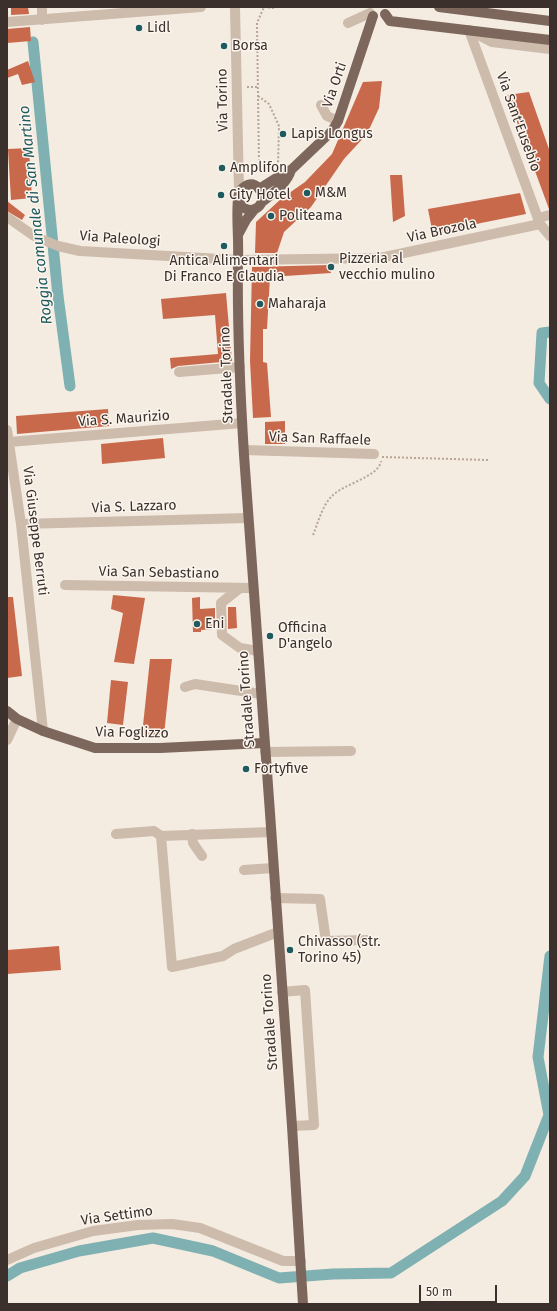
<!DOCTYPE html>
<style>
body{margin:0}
#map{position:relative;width:557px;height:1311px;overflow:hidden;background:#f4ebe1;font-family:"Fira Sans",sans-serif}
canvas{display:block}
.frame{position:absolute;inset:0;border:8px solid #3b302b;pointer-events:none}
.scale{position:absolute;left:419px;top:1285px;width:78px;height:18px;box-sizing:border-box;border:2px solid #3b302b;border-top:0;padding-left:5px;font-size:12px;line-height:14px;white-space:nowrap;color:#3b302b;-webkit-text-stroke:3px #fbf5ee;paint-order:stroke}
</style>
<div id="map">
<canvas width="557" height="1311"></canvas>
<div class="frame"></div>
<div class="scale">50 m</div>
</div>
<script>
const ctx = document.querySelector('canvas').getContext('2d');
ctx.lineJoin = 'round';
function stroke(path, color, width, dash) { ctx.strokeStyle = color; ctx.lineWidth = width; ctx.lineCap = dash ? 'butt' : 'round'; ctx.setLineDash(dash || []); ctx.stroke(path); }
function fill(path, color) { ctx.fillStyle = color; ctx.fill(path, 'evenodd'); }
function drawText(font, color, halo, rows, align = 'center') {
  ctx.font = font + ' "Fira Sans",sans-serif'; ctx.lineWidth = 3; ctx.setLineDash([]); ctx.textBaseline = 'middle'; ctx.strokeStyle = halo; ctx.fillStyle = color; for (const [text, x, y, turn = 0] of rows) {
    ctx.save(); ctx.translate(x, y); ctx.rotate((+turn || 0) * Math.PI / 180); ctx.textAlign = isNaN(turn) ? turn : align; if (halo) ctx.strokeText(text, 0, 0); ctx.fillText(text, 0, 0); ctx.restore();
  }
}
const canal = new Path2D(`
 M33 42 58 296 70 386
 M550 332 542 333 539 383 550 399
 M7 1276 20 1268 79 1251 153 1238 213 1251 279 1278 333 1274 391 1273 502 1201 525 1176 549 1115 538 1057 550 956`);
const building = new Path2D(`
 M11 7H28L29 14 11 15Z
 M30 27 31 41 7 43V29Z
 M28 61 35 82 22 85 18 74 7 78V70Z
 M382 81 379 108 367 134 344 159 311 207 284 232 277 253H255L256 222 282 198 305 182 332 154 363 82Z
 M529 92 550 152V209H549L507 95Z
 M29 148 32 198 11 200 8 149Z
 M390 175H402L405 216 393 222Z
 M520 193 526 214 481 223 433 235 428 209Z
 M7 201 25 215 22 220 7 211Z
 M330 265 331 273 270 277 267 329H263V362L267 363 271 417 253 418 250 361 252 267Z
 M226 293 232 361 178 366 171 369 170 358 218 354 215 315 163 319 161 299Z
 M108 409 109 426 17 434 16 416Z
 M285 421V444H265V422Z
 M163 438 165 458 102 464 101 444Z
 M113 595 145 598 134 664 114 662 123 613 111 609Z
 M7 597H13L22 676 7 678Z
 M200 597V609L215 608V629L201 630V632H193L192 598Z
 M228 607H236L237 628 228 629Z
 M150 659H172L164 735H142Z
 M111 680 128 682 123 725 107 723Z
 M59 946 61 970 7 974V950Z`);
const path = new Path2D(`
 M264 7 272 8 277 7
 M247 87H258
 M258 96 269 104 279 126 278 166
 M248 165H259L270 171
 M259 165 257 23 264 7
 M382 457 488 460
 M313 535C318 523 322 506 332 496 343 484 379 477 381 461`);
const minor = new Path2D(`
 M42 7V20
 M235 7 239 191
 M7 22 201 7
 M348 23 370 13
 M469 30 540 224 550 236
 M471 31 492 42 550 49
 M321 105 327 116 338 121
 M7 217 34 236 58 246 80 251 238 260 380 258 540 224
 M538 218 550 215
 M179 372 240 367
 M7 430 21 524 43 731
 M9 442 242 423
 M244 450 374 454
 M21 524 248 518
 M65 585 253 588
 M240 588 221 603 222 635 240 648 258 651
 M185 687 195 684 261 694
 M7 740 17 719
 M265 752 351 751
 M271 832 161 836 172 967 223 956 234 949 278 932
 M116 834 154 831 161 836
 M192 834 193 843 202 856
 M244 870 273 868
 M275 898 320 899 326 941 367 940
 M282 992 305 990 314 1125 292 1126
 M7 1260 34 1248 93 1231 138 1225 172 1224 200 1228 283 1261H301`);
const major = new Path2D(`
 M439 7 550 21
 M385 14 390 21 550 40
 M259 189 286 172 291 170 332 131 338 121 373 16
 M238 201C248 219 268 206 261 192 255 178 239 185 238 199 236 219 239 238 238 259 237 324 240 390 244 455 260 679 277 902 292 1126 296 1185 299 1245 303 1304
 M262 202C273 193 287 184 291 170
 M238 235 246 220 254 210
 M7 711 17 719 43 731 95 748H160L264 743`);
const markers = [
 [139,28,4,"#1f5a5e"],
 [224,46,4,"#1f5a5e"],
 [283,134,4,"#1f5a5e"],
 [222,168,4,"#1f5a5e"],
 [307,193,4,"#1f5a5e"],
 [221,195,4,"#1f5a5e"],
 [271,216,4,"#1f5a5e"],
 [224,246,4,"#1f5a5e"],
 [331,267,4,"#1f5a5e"],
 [260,304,4,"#1f5a5e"],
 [197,624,4,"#1f5a5e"],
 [270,636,4,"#1f5a5e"],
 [246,769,4,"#1f5a5e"],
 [290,950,4,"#1f5a5e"]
];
const poiNames = [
 ["Lidl",147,28],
 ["Borsa",232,46],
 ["Lapis Longus",291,134],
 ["Amplifon",230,168],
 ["M&M",315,193],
 ["City Hotel",229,195],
 ["Politeama",279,216],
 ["Pizzeria al",339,259],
 ["vecchio mulino",339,275],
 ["Antica Alimentari",224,261,"center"],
 ["Di Franco E Claudia",224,277,"center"],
 ["Maharaja",268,304],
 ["Eni",205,624],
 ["Officina",278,628],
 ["D'angelo",278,644],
 ["Fortyfive",254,769],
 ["Chivasso (str.",298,942],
 ["Torino 45)",298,958]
];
const streetNames = [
 ["Via Orti",335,85,-71],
 ["Via Torino",223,100,-91],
 ["Via Sant'Eusebio",518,122,70],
 ["Via Brozola",442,231,-12],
 ["Via Paleologi",120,239,4],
 ["Stradale Torino",227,375,-92],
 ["Via S. Maurizio",124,419,-4],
 ["Via San Raffaele",320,439,2],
 ["Via S. Lazzaro",134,507,-2],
 ["Via Giuseppe Berruti",35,531,83],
 ["Via San Sebastiano",159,573,1],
 ["Stradale Torino",247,699,-94],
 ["Via Foglizzo",132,733,1],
 ["Stradale Torino",270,1022,-94],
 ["Via Settimo",117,1216,-8]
];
const waterNames = [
 ["Roggia comunale di San Martino",36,215,-96]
];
stroke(canal, '#7fb0b2', 11);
fill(building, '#c8694b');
stroke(path, '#b9a596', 2, [2, 2]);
stroke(minor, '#cdbbac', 10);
stroke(major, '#7d675c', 10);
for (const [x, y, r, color] of markers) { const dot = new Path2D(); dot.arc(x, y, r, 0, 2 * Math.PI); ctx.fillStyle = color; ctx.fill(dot); stroke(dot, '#fbf5ee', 1.5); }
drawText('14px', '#3b302b', '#fbf5ee', poiNames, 'left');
drawText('14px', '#3b302b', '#fbf5ee', streetNames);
drawText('italic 15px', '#1f5a5e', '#fbf5ee', waterNames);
</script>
